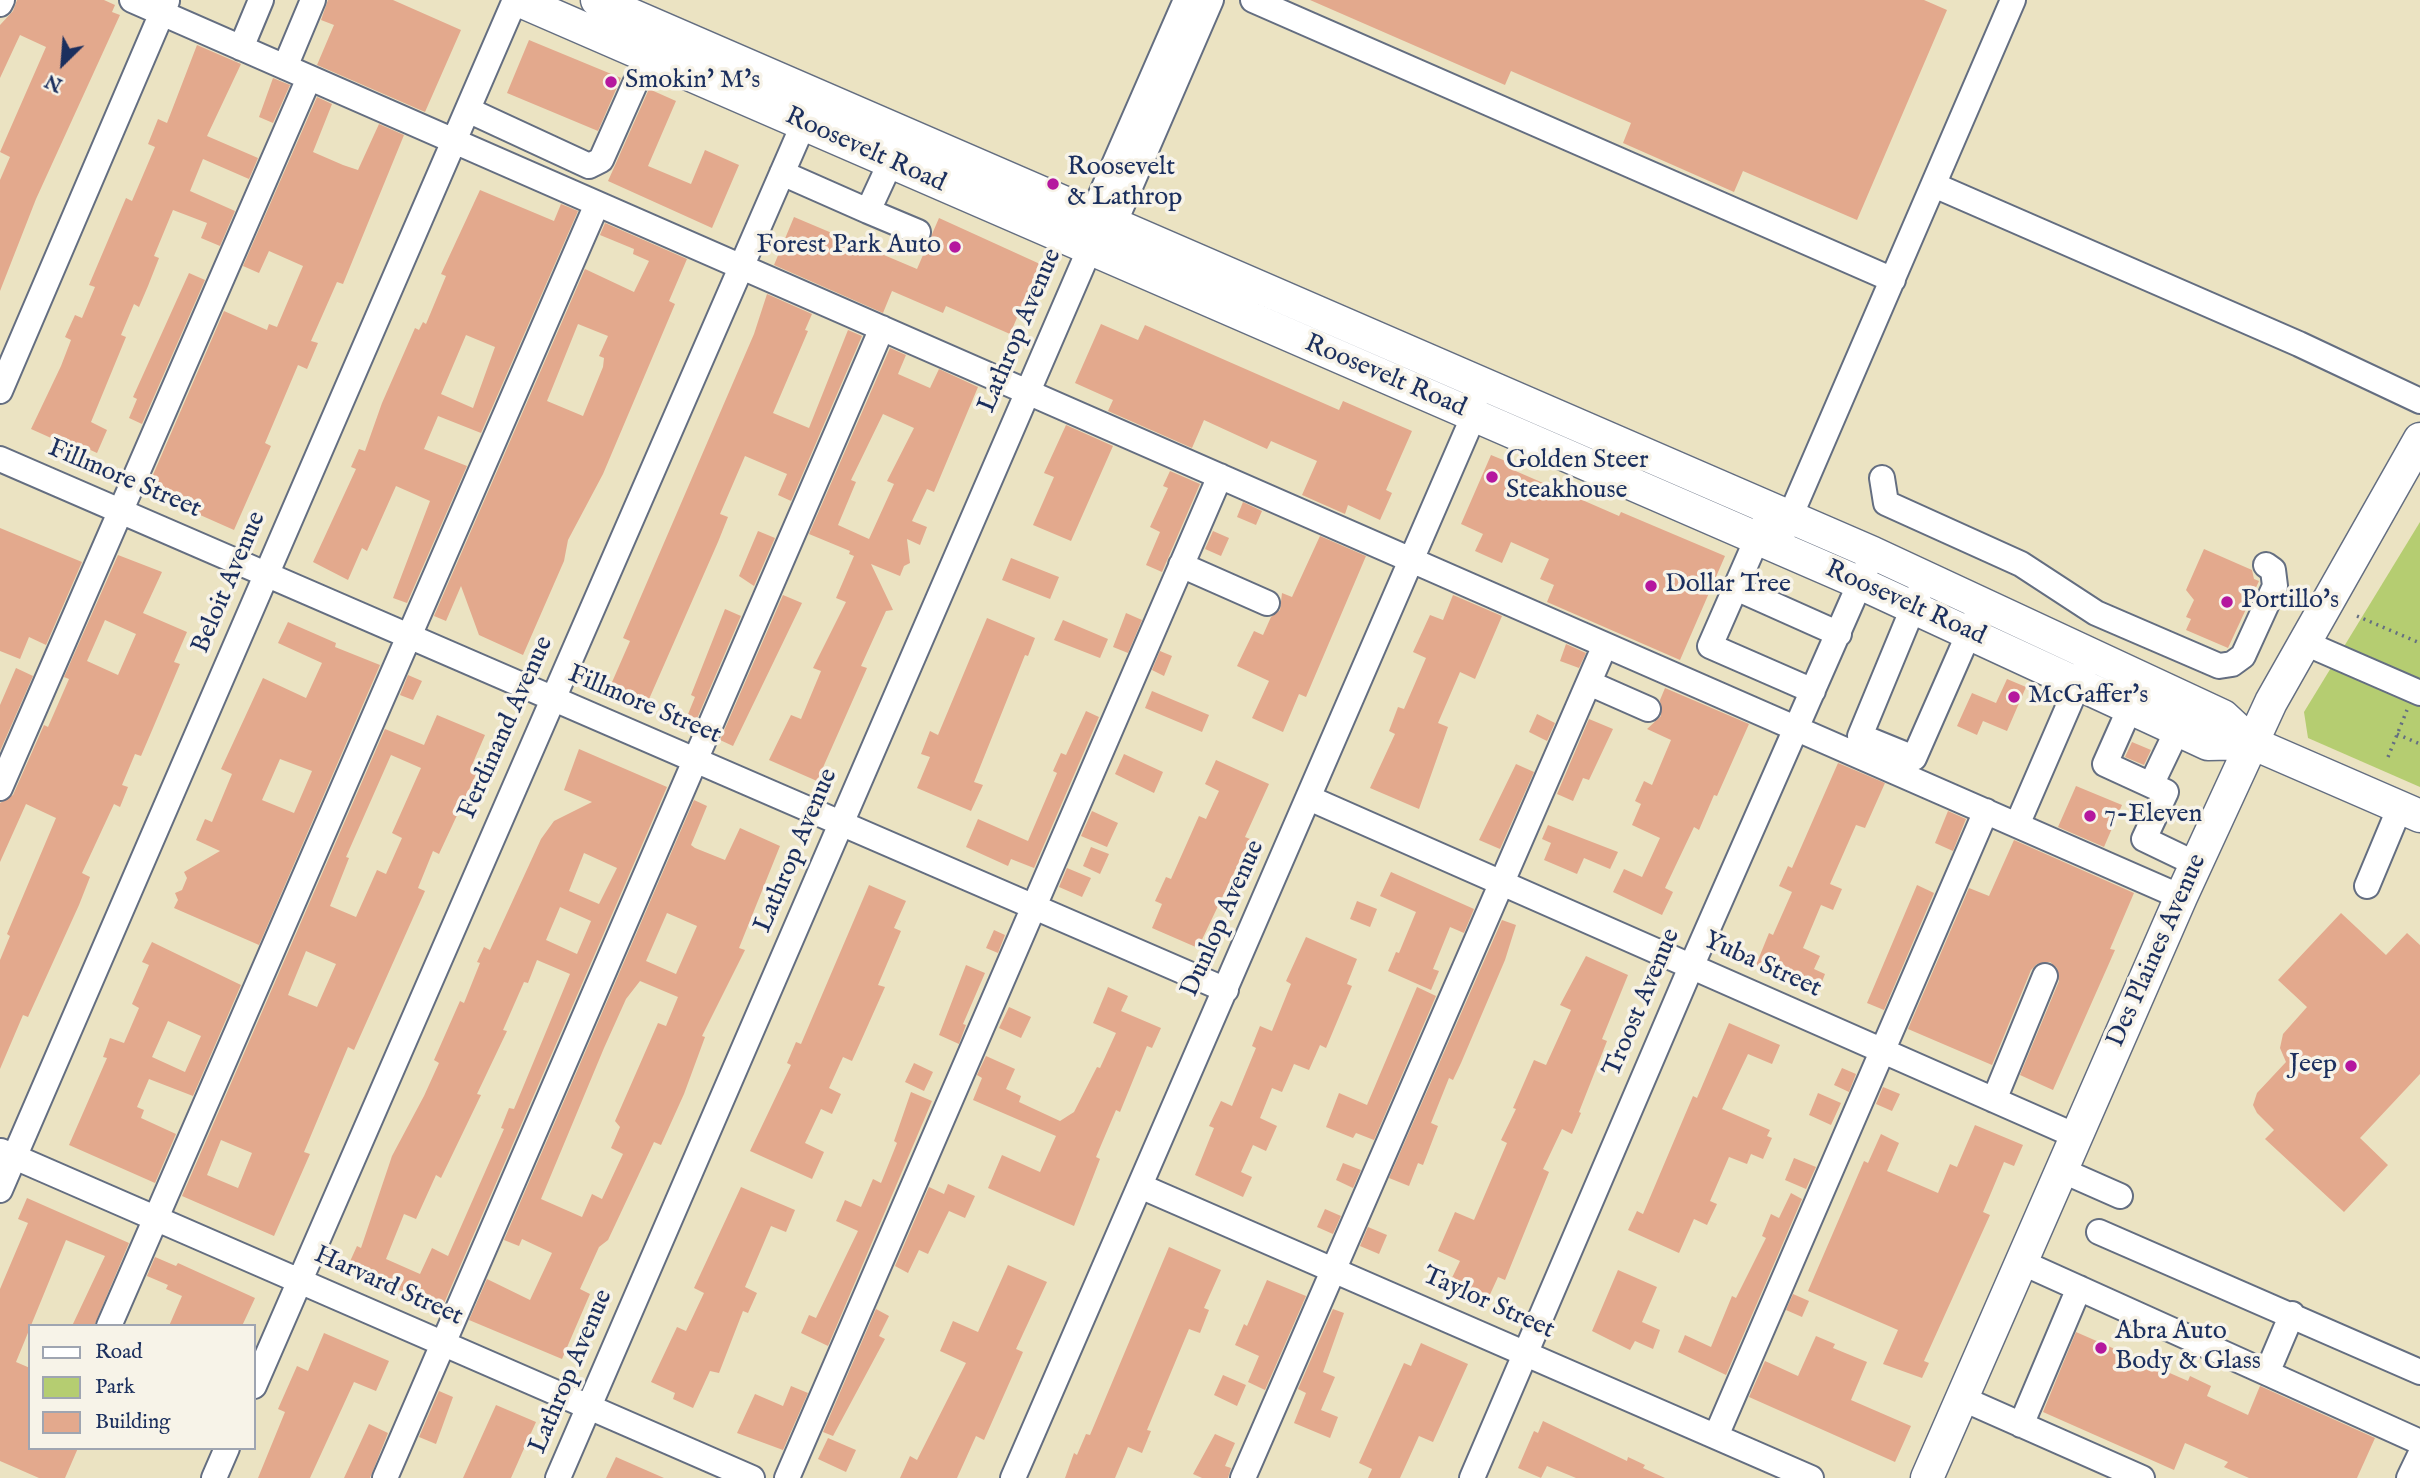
<!DOCTYPE html>
<style>
body{margin:0}
#map{position:relative;width:2420px;height:1478px;overflow:hidden;background:#ebe3c2;font-family:"IM FELL English",serif}
canvas{display:block}
.legend{position:absolute;left:28px;top:1324px;width:228px;height:126px;box-sizing:border-box;background:#f7f3e8;border:2px solid #9fa5b1;margin:0;padding:9px 12px;list-style:none;font-size:21px;color:#1b2f5e}
.legend li{display:flex;align-items:center;gap:14px;height:35px}
.legend b{width:35px;border:2px solid #9fa5b1}
.north{position:absolute;left:28px;top:28px;width:70px;height:70px;-webkit-text-stroke:5px #f7f3e8;paint-order:stroke;rotate:205deg;font-size:19px;font-weight:700;line-height:28px;text-align:center;color:#1b2f5e}
.north::after{content:'';display:block;margin:auto;width:24px;height:32px;background:#1b2f5e;clip-path:polygon(50% 0,100% 100%,50% 72%,0 100%)}
</style>
<div id="map">
<canvas width="2420" height="1478"></canvas>
<ul class="legend">
<li><b style="height:9px;background:#fff"></b>Road</li>
<li><b style="height:19px;background:#b5cd71"></b>Park</li>
<li><b style="height:19px;background:#e3a98d"></b>Building</li>
</ul>
<div class="north">N</div>
</div>
<script>
const ctx = document.querySelector('canvas').getContext('2d');
ctx.lineJoin = 'round';
function fill(path, color) { ctx.fillStyle = color; ctx.fill(path, 'evenodd'); }
function stroke(path, color, width, dash) { ctx.strokeStyle = color; ctx.lineWidth = width; ctx.lineCap = dash ? 'butt' : 'round'; ctx.setLineDash(dash || []); ctx.stroke(path); }
function drawText(font, color, halo, rows, align = 'center') {
  ctx.font = font + ' "IM FELL English",serif'; ctx.lineWidth = 7; ctx.setLineDash([]); ctx.textBaseline = 'middle'; ctx.strokeStyle = halo; ctx.fillStyle = color; for (const [text, x, y, turn = 0] of rows) {
    ctx.save(); ctx.translate(x, y); ctx.rotate((+turn || 0) * Math.PI / 180); ctx.textAlign = isNaN(turn) ? turn : align; if (halo) ctx.strokeText(text, 0, 0); ctx.fillText(text, 0, 0); ctx.restore();
  }
}
const green = new Path2D(`
 M2420 522V787L2308 738 2304 712Z`);
const building = new Path2D(`
 M17 0H104L115 5 112 12 120 15 36 199 0 291V180L10 157 0 152 46 47 20 35 0 78V25L13 11Z
 M328 0H393L461 30 425 112 317 65 334 25 321 20Z
 M1310 0H1924L1947 10 1857 220 1743 171 1734 192 1623 143 1631 123 1511 71 1505 85Z
 M529 40 621 78 598 131 507 93Z
 M197 45 241 64 207 136 258 158 249 179 203 159 190 191 235 211 220 246 201 238 207 223 173 210 154 256 159 258 148 286 139 307 134 304 121 335 126 337 91 422 107 430 97 453 71 441 69 446 31 429 61 366 71 340 65 337 75 315 82 318 95 287 89 285 126 198 132 201 155 147 148 144 158 119 167 123Z
 M273 78 290 85 273 123 259 117Z
 M649 89 676 101 648 166 691 184 705 150 739 165 712 228 608 181Z
 M317 97 332 104 313 152 343 165 358 170 379 124 404 135 343 284 337 282 311 341 318 343 307 369 298 365 265 443 271 446 234 530 146 491 224 311 267 330 269 324 277 327 303 266 269 251 259 273 243 266Z
 M480 190 554 221 561 204 578 211 481 433 438 416 424 449 467 466 407 603 393 598 430 501 396 486 367 551 362 548 348 580 313 562 356 469 351 467 359 449 365 451 382 403 415 328 419 330 423 322 426 324 446 276 441 274ZM466 335 495 347 473 408 441 394Z
 M794 217 917 269 939 218 1040 264 1010 334 946 306 943 313 892 291 883 313 774 265Z
 M605 223 687 259 669 301 675 304 603 474 568 540 564 561 523 655 479 635 461 586 446 621 434 616 585 269 634 292 649 261 633 254 634 249 600 235ZM578 324 608 336 599 356 604 358 603 367 583 416 547 401Z
 M189 273 205 280 142 424 129 418 137 399 133 397Z
 M767 294 812 314 805 330 808 331 773 413 809 428 848 330 862 336 791 501 778 495 787 474 745 456 720 514 728 517 718 542 646 706 609 689 630 641 623 638 754 334Z
 M1101 324 1138 340 1145 325 1339 410 1343 401 1412 431 1386 490 1392 493 1380 520 1348 505 1345 514 1302 495 1317 461 1271 441 1267 449 1204 420 1192 448 1108 411 1113 400 1075 383Z
 M890 348 906 355 898 374 930 388 939 369 978 387 934 492 927 489 912 521 927 527 920 545 907 539 910 563 904 566 900 576 871 564 893 610 886 611 861 666 867 668 817 781 769 760 791 715 801 719 821 671 813 668 846 602 836 598 854 556 849 554 850 551 809 534ZM883 414 914 428 887 481 894 484 869 539 838 525 856 482 851 480Z
 M1066 425 1113 446 1071 541 1033 525 1054 477 1044 473Z
 M1491 455 1513 464 1511 469 1619 516 1621 512 1725 556 1680 660 1547 602 1554 585 1540 579 1549 559 1511 542 1502 563 1475 551 1483 534 1461 524Z
 M1170 471 1200 484 1162 572 1146 565 1160 532 1150 527 1168 488 1163 486Z
 M1243 502 1262 511 1256 525 1237 517Z
 M0 528 82 562 46 645 29 637 20 659 0 651Z
 M758 531 775 538 754 586 739 576Z
 M1213 531 1229 538 1221 556 1205 549Z
 M1320 536 1366 556 1306 697 1299 694 1283 732 1252 718 1269 681 1237 666 1254 631 1263 635 1271 617 1280 610 1282 593 1292 597Z
 M2204 549 2252 570 2254 579 2259 581 2228 648 2186 630 2191 619 2186 617 2194 600 2186 590Z
 M118 555 162 572 143 613 187 632 174 662 180 664 153 728 141 756 135 754 122 785 128 787 120 807 114 804 82 873 90 877 79 905 28 1017 23 1015 0 1069V960L10 936 7 934 56 818 26 804 0 862V803L13 795 44 725 48 727 69 679 64 677ZM105 620 136 634 118 675 87 661Z
 M1011 558 1059 577 1050 599 1002 580Z
 M783 595 802 603 733 746 720 740Z
 M1453 595 1502 616 1475 679 1460 672 1438 723 1448 727 1419 809 1370 788 1395 734 1389 731 1398 707 1404 709 1426 658 1413 652 1430 615 1443 620Z
 M725 609 741 616 693 728 684 724 695 697 691 695Z
 M1126 613 1142 620 1128 653 1113 647Z
 M987 618 1035 638 1028 656 1025 655 974 782 983 785 971 811 917 788 930 757 921 754 930 731 938 735Z
 M1063 620 1108 639 1100 658 1054 640Z
 M288 622 336 643 335 647 380 665 259 945 174 908 178 900 175 893 182 890 187 878 184 872 220 851 196 840 205 819 212 822 232 774 221 769 263 678 306 698 322 663 278 643ZM280 759 312 771 294 813 262 800Z
 M1566 644 1586 653 1579 668 1560 661Z
 M1160 651 1172 656 1164 676 1152 670Z
 M16 668 33 676 0 751V705Z
 M408 675 422 681 413 700 400 695Z
 M2007 679 2026 687 2007 731 1983 721 1977 735 1957 726 1972 693 1996 703Z
 M1665 688 1749 724 1717 796 1714 795 1699 830 1694 827 1665 888 1673 892 1662 915 1613 892 1624 869 1642 877 1660 838 1632 825 1641 804 1635 801 1644 781 1652 785 1671 740 1647 729 1661 716 1660 700Z
 M1152 691 1209 715 1202 732 1145 708Z
 M1086 711 1099 717 1034 868 1011 859 1008 866 966 847 978 819 1028 841 1057 773 1053 771 1061 753 1066 755Z
 M1537 714 1555 723 1547 741 1529 732Z
 M437 715 485 735 472 765 479 768 439 854 433 851 418 888 425 891 354 1050 348 1047 304 1152 310 1154 274 1236 182 1196 385 729 424 745ZM391 755 421 768 392 833 402 838 386 874 377 870 356 917 330 906 349 858 346 857ZM306 951 336 964 317 1007 288 995ZM221 1140 252 1153 238 1188 207 1175Z
 M1589 719 1613 729 1589 780 1583 778 1573 801 1557 794Z
 M2132 742 2151 750 2144 765 2125 757Z
 M579 749 667 787 442 1308 347 1268 357 1246 361 1248 392 1156 424 1096 439 1063 434 1060 460 1001 464 1003 480 963 477 962 484 947 490 950 541 839 554 821 592 802 564 790ZM584 853 617 868 599 904 569 891ZM560 907 591 921 577 954 546 940ZM537 960 570 974 514 1109 509 1108 501 1128 504 1129 448 1256 432 1248 420 1274 386 1259 404 1214 416 1219 436 1175 441 1178 481 1095 477 1094 507 1031 503 1030 524 982 528 983Z
 M1124 754 1163 772 1154 793 1115 774Z
 M1216 760 1269 784 1245 837 1250 839 1198 948 1152 928 1162 904 1155 901 1166 877 1171 879 1199 816 1206 819 1219 791 1205 784Z
 M1838 763 1885 783 1865 828 1856 825 1830 884 1842 889 1833 910 1821 905 1803 948 1820 956 1814 969 1825 974 1818 992 1756 965 1769 933 1773 935 1792 892 1779 886 1788 866 1792 868Z
 M1516 764 1534 772 1500 849 1479 840Z
 M2076 786 2122 805 2104 847 2058 827Z
 M694 800 707 806 691 845 695 848 725 860 740 828 780 846 739 948 745 950 702 1036 705 1037 684 1094 661 1145 654 1142 608 1240 599 1247 580 1289 590 1294 562 1359 469 1320 487 1279 530 1300 552 1253 522 1239 519 1246 504 1240ZM667 913 697 926 676 974 646 961ZM640 981 678 997 666 1026 658 1023 615 1121 620 1127 611 1148 623 1154 602 1199 592 1194 582 1217 541 1199 604 1048 626 999Z
 M1092 811 1118 823 1107 847 1081 836Z
 M1948 811 1966 819 1953 851 1935 843Z
 M1548 825 1618 852 1610 869 1584 858 1577 874 1544 860 1551 843 1542 839Z
 M2014 840 2134 893 2110 949 2115 950 2053 1090 2020 1075 2059 981 2057 968 2050 962 2037 964 2031 970 1992 1065 1908 1029 1969 888 1989 896Z
 M1091 847 1109 854 1100 874 1083 866Z
 M1067 868 1091 878 1082 897 1059 887Z
 M1391 872 1474 909 1464 933 1450 927 1433 969 1439 971 1431 990 1388 971 1396 952 1399 953 1416 912 1380 896Z
 M869 885 906 901 894 928 901 931 878 985 885 987 852 1061 843 1057 829 1088 841 1094 832 1114 821 1109 805 1143 824 1152 812 1179 750 1151 791 1065 787 1063 796 1042 801 1044Z
 M1917 885 1934 893 1884 1010 1867 1003Z
 M1357 901 1377 909 1370 927 1350 919Z
 M2341 913 2386 955 2407 933 2420 945V1074L2360 1138 2388 1165 2344 1212 2265 1139 2274 1130 2257 1113 2253 1105 2257 1093 2286 1062 2280 1048 2283 1034 2307 1007 2278 980Z
 M1502 920 1516 925 1505 960 1461 1063 1453 1080 1449 1078 1431 1123 1438 1126 1423 1165 1418 1163 1409 1186 1389 1178Z
 M994 930 1005 935 998 953 986 948Z
 M1306 937 1357 959 1347 984 1352 986 1326 1048 1320 1045 1309 1070 1294 1064 1282 1092 1272 1088 1260 1118 1277 1126 1266 1151 1253 1145 1241 1172 1252 1177 1243 1197 1195 1175 1214 1128 1209 1126 1221 1101 1232 1106 1256 1048 1252 1046 1260 1026 1272 1031 1291 984 1286 981Z
 M152 942 241 985 193 1096 149 1079 137 1107 144 1110 141 1118 176 1134 155 1183 69 1145 107 1058 103 1057 110 1038 124 1043 139 1008 132 1004 149 965 142 962ZM168 1021 201 1036 185 1072 152 1057Z
 M1586 956 1628 975 1602 1039 1607 1041 1579 1112 1581 1113 1572 1134 1562 1129 1543 1169 1549 1172 1505 1280 1498 1277 1487 1301 1449 1284 1460 1261 1438 1251 1455 1212 1474 1220 1507 1143 1501 1140 1516 1109 1513 1108 1534 1060 1546 1065 1571 1010 1560 1005Z
 M966 965 985 973 963 1024 966 1025 959 1044 939 1035Z
 M1108 987 1128 996 1121 1011 1161 1028 1152 1048 1147 1046 1120 1112 1116 1110 1096 1157 1100 1159 1074 1226 988 1188 1002 1155 1040 1172 1056 1136 973 1100 982 1078 977 1075 986 1056 1015 1069 1006 1089 1021 1096 1019 1102 1060 1121 1074 1112 1097 1067 1100 1068 1116 1033 1093 1023Z
 M1417 987 1436 996 1374 1140 1356 1133 1353 1138 1326 1127 1339 1093 1367 1105Z
 M1009 1007 1031 1017 1021 1038 999 1028Z
 M1729 1023 1780 1045 1772 1064 1748 1054 1722 1109 1770 1130 1767 1136 1772 1138 1763 1159 1751 1154 1747 1164 1729 1157 1710 1201 1717 1204 1707 1225 1694 1219 1679 1253 1628 1230 1637 1211 1643 1214 1693 1096 1697 1098Z
 M914 1063 933 1072 924 1091 905 1082Z
 M1842 1068 1856 1074 1849 1092 1834 1085Z
 M1883 1087 1900 1094 1892 1111 1876 1104Z
 M911 1092 932 1101 828 1346 801 1333 809 1315 816 1318 858 1231 836 1221 845 1200 861 1207 873 1179 881 1183 897 1143 894 1141Z
 M1818 1093 1841 1103 1831 1125 1809 1115Z
 M1975 1125 2023 1145 2014 1166 2004 1162 1983 1212 1990 1215 1924 1361 1929 1363 1922 1378 1883 1364 1898 1330 1808 1291 1864 1161 1868 1163 1881 1134 1899 1143 1887 1171 1938 1193 1950 1164 1957 1167Z
 M1794 1158 1816 1167 1806 1189 1785 1180Z
 M1343 1163 1361 1170 1353 1188 1336 1180Z
 M948 1184 975 1196 965 1218 949 1211 928 1254 919 1250 908 1273 895 1266 929 1187 944 1194Z
 M741 1187 795 1210 786 1232 771 1226 745 1287 757 1293 748 1313 743 1311 719 1373 710 1371 693 1408 673 1399 675 1393 651 1382 677 1327 686 1331 704 1293 694 1288Z
 M1791 1193 1802 1199 1726 1375 1678 1352 1685 1335 1711 1347 1732 1296 1736 1298 1766 1238 1762 1236 1771 1214 1779 1218Z
 M27 1198 129 1243 94 1326H72L105 1256 66 1240 16 1362 30 1368V1448H78L65 1478H39L0 1461V1289L28 1223 18 1219Z
 M1325 1209 1341 1216 1333 1234 1317 1227Z
 M1368 1227 1387 1235 1379 1254 1360 1246Z
 M1169 1247 1221 1270 1204 1308 1209 1310 1200 1333 1189 1329 1147 1430 1151 1431 1142 1453 1128 1447 1115 1478H1065L1074 1453 1077 1455 1086 1434 1090 1435Z
 M155 1257 176 1266 178 1263 255 1298 242 1326H169L182 1296 166 1289 168 1285 147 1276Z
 M1008 1265 1047 1282 1016 1349 1023 1352 984 1440 976 1436 957 1478H900L910 1456 917 1460 966 1363 940 1351 953 1321 978 1332Z
 M1618 1270 1657 1287 1642 1322 1660 1330 1653 1349 1635 1341 1630 1350 1592 1331Z
 M1267 1280 1306 1296 1265 1390 1248 1382 1259 1356 1235 1345 1244 1324 1247 1326Z
 M1793 1294 1809 1301 1802 1317 1786 1310Z
 M876 1309 889 1316 879 1336 885 1339 833 1436 823 1432Z
 M1333 1309 1344 1313 1323 1372 1335 1377 1321 1410 1338 1417 1330 1438 1294 1423 1306 1393 1298 1389Z
 M2076 1332 2188 1381 2190 1376 2211 1386 2207 1396 2248 1415 2260 1386 2375 1438 2357 1478H2249L2224 1467 2228 1462 2185 1443 2174 1470 2043 1412Z
 M324 1333 389 1361 376 1391 354 1382 310 1478H258L285 1412 278 1409 297 1366 308 1371Z
 M1816 1336 1835 1344 1833 1348 1867 1362 1851 1400 1911 1426 1895 1462 1749 1397 1765 1361 1798 1376Z
 M1421 1343 1468 1364 1433 1442 1419 1436 1400 1478H1368L1372 1469 1359 1463 1404 1363 1411 1366Z
 M1223 1375 1246 1385 1237 1406 1214 1395Z
 M791 1386 808 1393 783 1450 737 1433 755 1394 783 1406Z
 M439 1391 453 1397 436 1444 419 1437Z
 M496 1405 536 1422 522 1453 511 1478H463Z
 M1543 1421 1627 1461 1628 1457 1645 1465 1643 1468 1665 1478H1576L1547 1466 1541 1478 1518 1468 1534 1431 1538 1433Z
 M369 1424 388 1433 370 1478H344Z
 M1215 1434 1235 1443 1225 1466 1231 1468 1228 1478H1202L1193 1474Z
 M828 1438 856 1450 846 1472 818 1459Z
 M616 1457 664 1478H606Z`);
const path = new Path2D(`
 M2357 616 2420 643
 M2397 734 2420 744
 M2388 757 2407 710`);
const minor = new Path2D(`
 M132 0 2181 897
 M1253 0 1893 280
 M0 4 2 0
 M241 48 261 0
 M285 67 313 0
 M468 110 589 166 601 160 654 41
 M898 146 868 211 918 232
 M782 173 868 211
 M1934 185 2299 344 2420 401
 M1102 235 1114 224 1211 0
 M0 391 167 1
 M0 459 1226 990
 M1882 478 1886 503 2021 564 2096 613 2219 666 2232 664 2243 656 2275 586 2273 570 2266 565
 M1770 509 1710 646 1813 691
 M1783 533 2013 0
 M1181 565 1267 603
 M1736 588 1839 634
 M1920 591 1860 736 1914 758 1976 617
 M2305 643 2420 693
 M1589 683 1648 709
 M2137 692 2105 764 2166 792 2144 839 2196 864
 M2151 785 2185 714
 M0 788 309 78
 M1309 798 2076 1136
 M2017 825 2085 668
 M2367 886 2400 807
 M1994 1100 2045 976
 M1 1151 752 1478
 M2061 1170 2120 1196
 M1140 1186 1811 1478
 M0 1190 515 0
 M2099 1232 2420 1372
 M2021 1262 2420 1442
 M109 1326 597 204
 M2267 1373 2292 1314
 M254 1386 810 109
 M1961 1398 2142 1478
 M2021 1425 2079 1288
 M1716 1436 1986 811
 M214 1478 227 1448
 M385 1478 882 328
 M558 1478 1090 248 1092 215 1186 0
 M787 1478 1220 476
 M1013 1478 1474 415 1476 381
 M1243 1478 1605 645
 M1472 1478 1691 967 1867 567
 M2409 1478 2420 1455`);
const major = new Path2D(`
 M518 0 1860 583 2208 744 2252 743
 M597 0 1873 553 2223 716 2252 743 2420 816
 M1927 1478 2181 897 2271 702 2420 439`);
const markers = [
 [611,82,7,"#b5179e"],
 [1053,184,7,"#b5179e"],
 [955,247,7,"#b5179e"],
 [1492,477,7,"#b5179e"],
 [1651,586,7,"#b5179e"],
 [2227,602,7,"#b5179e"],
 [2014,697,7,"#b5179e"],
 [2090,816,7,"#b5179e"],
 [2351,1066,7,"#b5179e"],
 [2101,1348,7,"#b5179e"]
];
const poiNames = [
 ["Smokin' M's",625,82],
 ["Roosevelt",1067,169],
 ["& Lathrop",1067,199],
 ["Forest Park Auto",941,247,"right"],
 ["Golden Steer",1506,462],
 ["Steakhouse",1506,492],
 ["Dollar Tree",1665,586],
 ["Portillo's",2241,602],
 ["McGaffer's",2028,697],
 ["7-Eleven",2104,816],
 ["Jeep",2337,1066,"right"],
 ["Abra Auto",2115,1333],
 ["Body & Glass",2115,1363]
];
const streetNames = [
 ["Roosevelt Road",865,151,24],
 ["Lathrop Avenue",1021,331,-67],
 ["Roosevelt Road",1385,377,23],
 ["Fillmore Street",124,480,23],
 ["Beloit Avenue",230,583,-67],
 ["Roosevelt Road",1905,604,24],
 ["Fillmore Street",644,706,23],
 ["Ferdinand Avenue",507,728,-66],
 ["Lathrop Avenue",797,851,-67],
 ["Dunlop Avenue",1224,919,-66],
 ["Des Plaines Avenue",2158,951,-66],
 ["Yuba Street",1762,966,24],
 ["Troost Avenue",1643,1003,-67],
 ["Harvard Street",388,1287,24],
 ["Taylor Street",1488,1304,24],
 ["Lathrop Avenue",572,1372,-67]
];
fill(green, '#b5cd71');
fill(building, '#e3a98d');
stroke(minor, '#646e81', 28);
stroke(major, '#646e81', 35);
stroke(path, '#646e81', 3.5, [2, 5]);
stroke(minor, '#fff', 24);
stroke(major, '#fff', 32);
for (const [x, y, r, color] of markers) { const dot = new Path2D(); dot.arc(x, y, r, 0, 2 * Math.PI); ctx.fillStyle = color; ctx.fill(dot); stroke(dot, '#f7f3e8', 2.5); }
drawText('26px', '#1b2f5e', '#f7f3e8', poiNames, 'left');
drawText('26px', '#1b2f5e', '#f7f3e8', streetNames);
</script>
